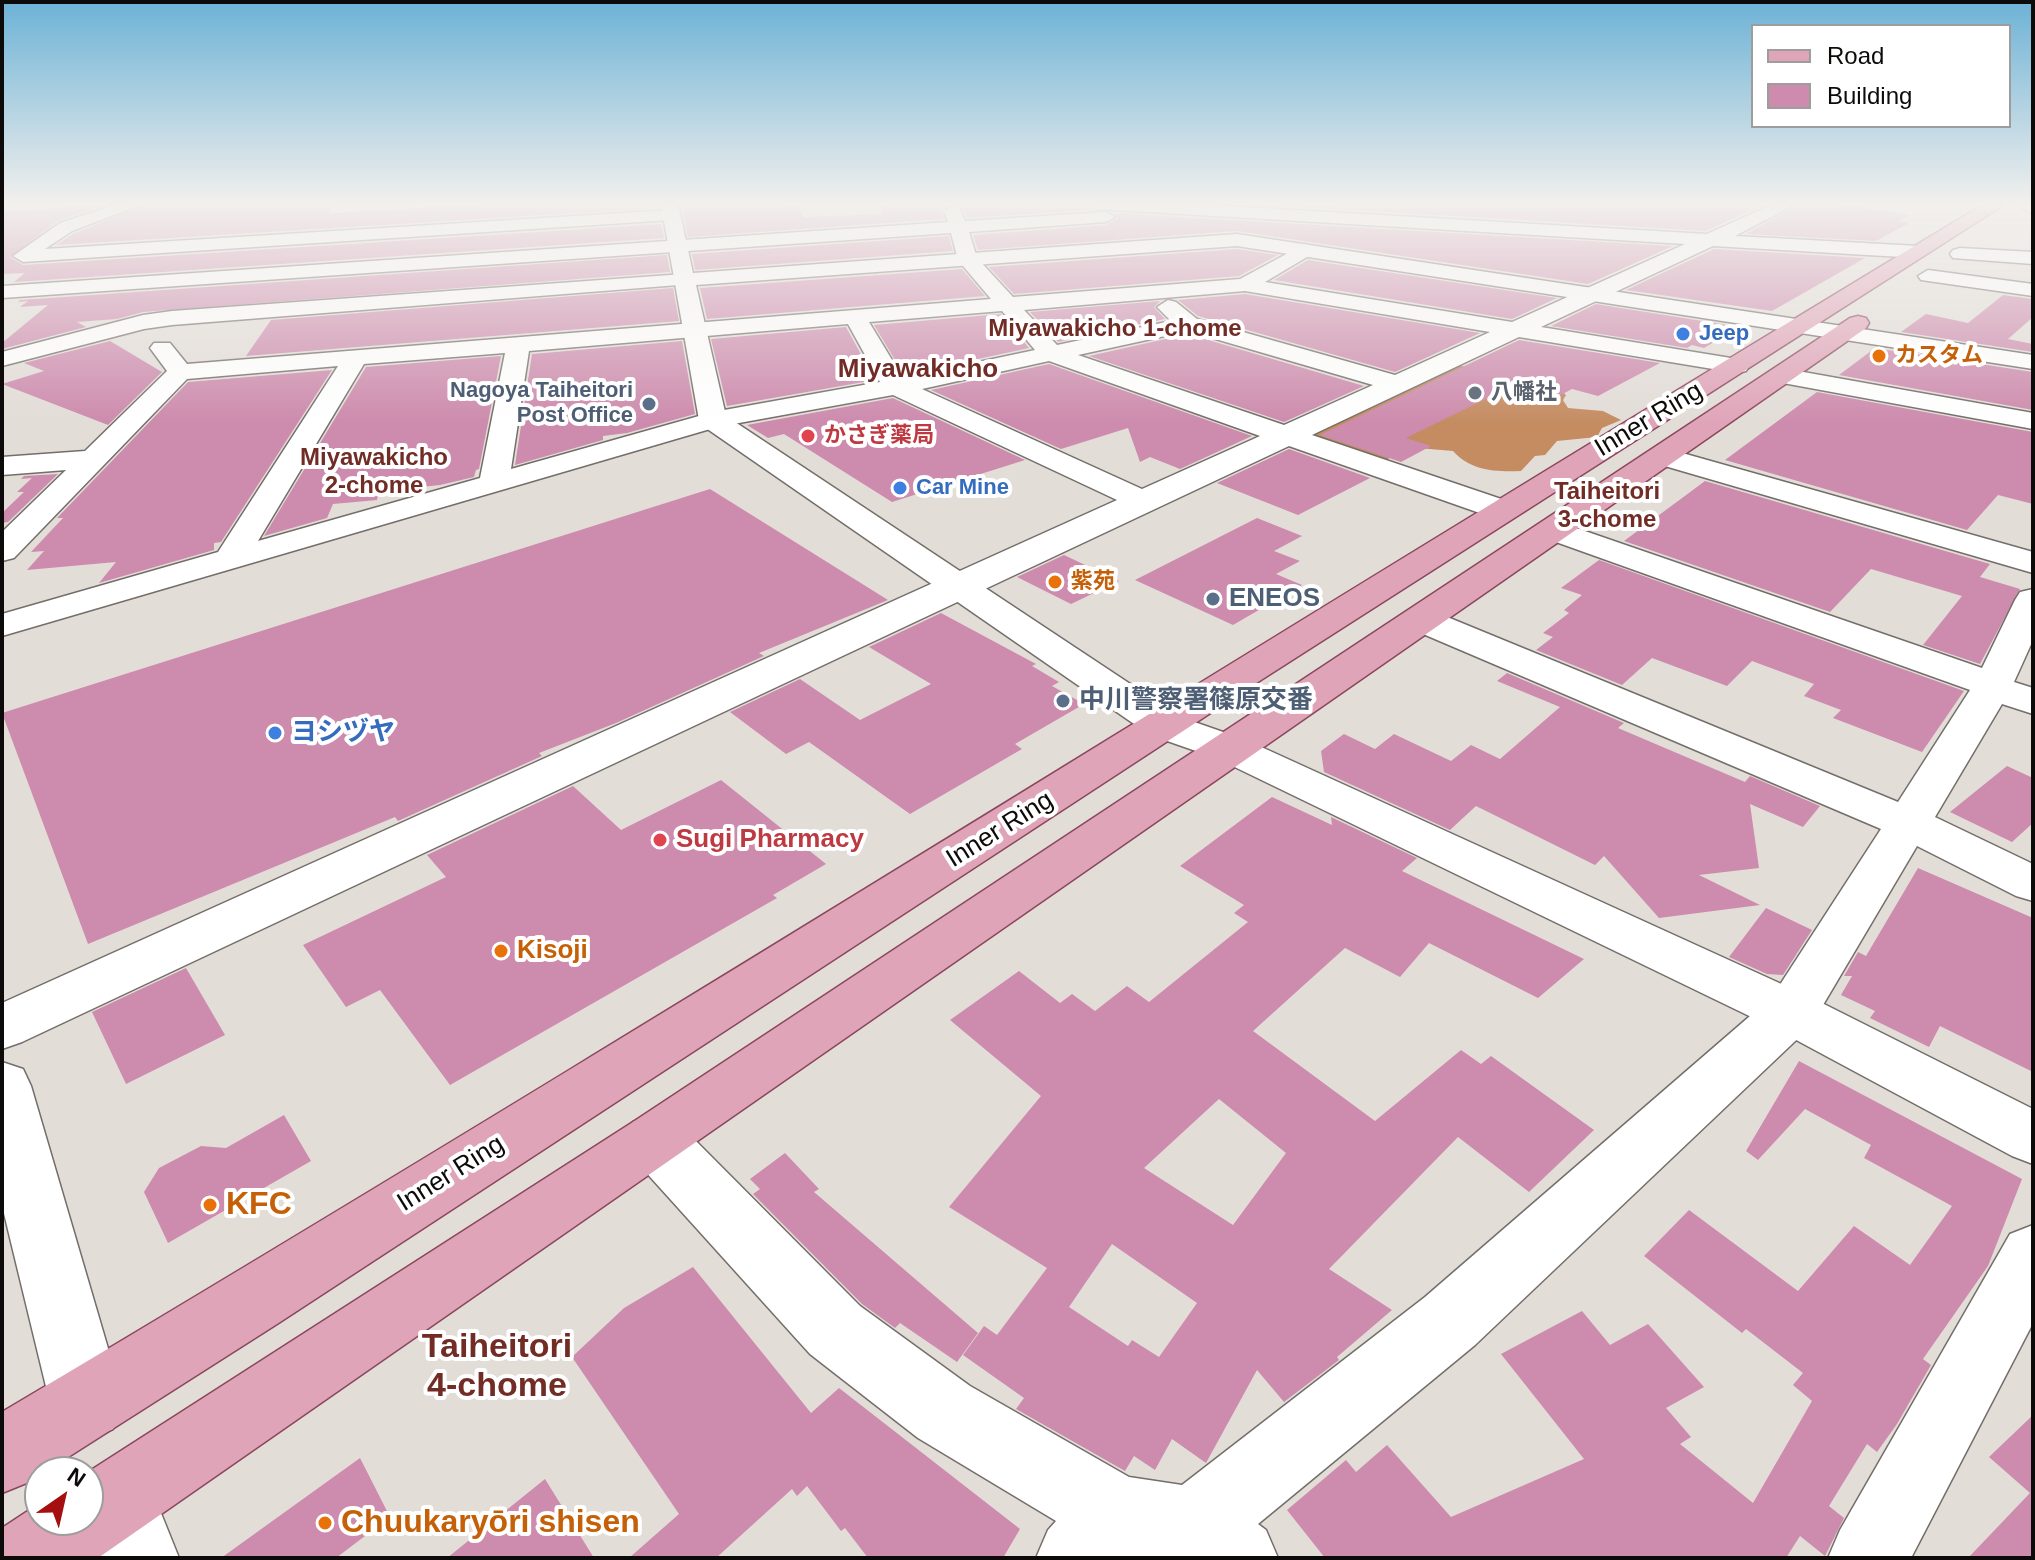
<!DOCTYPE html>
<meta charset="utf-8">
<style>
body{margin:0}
#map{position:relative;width:2035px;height:1560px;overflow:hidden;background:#e3ddd8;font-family:Arial,sans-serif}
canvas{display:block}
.frame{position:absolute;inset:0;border:4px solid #0d0b09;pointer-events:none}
.legend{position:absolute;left:1751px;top:24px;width:260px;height:104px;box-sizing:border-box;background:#fff;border:2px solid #9e9d9d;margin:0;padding:10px 14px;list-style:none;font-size:24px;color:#0d0b09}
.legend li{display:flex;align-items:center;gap:16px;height:40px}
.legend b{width:40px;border:2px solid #9e9d9d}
.north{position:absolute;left:24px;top:1456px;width:80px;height:80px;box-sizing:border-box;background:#fff;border:2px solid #9e9d9d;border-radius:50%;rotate:34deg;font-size:22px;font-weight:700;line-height:32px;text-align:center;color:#0d0b09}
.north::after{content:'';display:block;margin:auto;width:28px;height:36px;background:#a50f10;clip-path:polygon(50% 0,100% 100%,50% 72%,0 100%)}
</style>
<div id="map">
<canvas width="2035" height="1560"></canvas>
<div class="frame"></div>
<ul class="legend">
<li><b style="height:10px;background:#e0a4b9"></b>Road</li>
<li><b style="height:22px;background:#cd8bad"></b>Building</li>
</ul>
<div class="north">N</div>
</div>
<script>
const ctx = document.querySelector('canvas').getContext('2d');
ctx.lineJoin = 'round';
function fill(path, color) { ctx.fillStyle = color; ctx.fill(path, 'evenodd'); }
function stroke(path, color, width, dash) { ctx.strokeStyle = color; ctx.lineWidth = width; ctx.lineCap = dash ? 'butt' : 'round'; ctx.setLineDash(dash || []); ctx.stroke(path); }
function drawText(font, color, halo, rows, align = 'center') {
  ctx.font = font + ' Arial,"Noto Sans JP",sans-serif'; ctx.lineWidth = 8; ctx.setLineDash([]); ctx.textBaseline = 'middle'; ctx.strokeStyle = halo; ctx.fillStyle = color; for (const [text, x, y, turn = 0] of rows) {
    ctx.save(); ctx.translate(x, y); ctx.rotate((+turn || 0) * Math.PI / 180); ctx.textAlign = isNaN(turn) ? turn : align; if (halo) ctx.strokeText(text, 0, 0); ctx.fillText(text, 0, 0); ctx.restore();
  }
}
const forest = new Path2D(`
 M1439 364C1449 365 1462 365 1471 368 1486 373 1493 386 1511 388 1529 390 1547 377 1566 395L1563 400 1568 408 1603 411 1621 420 1602 428 1597 437 1557 441 1545 455 1535 456 1521 471C1495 472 1471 471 1453 451L1406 447 1388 459 1369 460 1307 437Z`);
const building = new Path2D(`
 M146 204H335L329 213 484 204H658L659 208 56 245 73 234Z
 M681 204H787L797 206 804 217 882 214 880 207 884 204H950L941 210 944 219 688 237Z
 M960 204H1086L1093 210 967 218Z
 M1250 204 1333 207 1338 204H1765L1706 231Z
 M1799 204H1842L1910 215 1899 221 1909 223 1876 241 1746 234Z
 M103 205 58 221 10 257 23 265 661 224 664 238 30 281 14 282 25 273 2 274V211Z
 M1114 213 1673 246 1588 284 1237 231 978 250 973 235 1106 225 1118 218Z
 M949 236 953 251 695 270 692 254Z
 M1237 249 1278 255 1239 276 1014 294 989 267Z
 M1714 249 1865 258 1772 311 1626 290Z
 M667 255 670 272 143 312 117 319 77 322 86 327 2 349V343L48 305 20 307 28 301 18 302 20 300Z
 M1308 260 1557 298 1512 319 1274 280Z
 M962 269 985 296 707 319 700 288Z
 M673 288 679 321 246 356 271 320Z
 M1245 294 1480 333 1395 372 1198 316 1178 300Z
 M2003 295 2033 299V317L2008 339 2033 344V352L1901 332 1926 314 1968 323Z
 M1160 301 1154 307 1165 319 1058 342 1030 312Z
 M1596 304 1740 327 1704 348 1692 345 1687 348 1551 326Z
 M1001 314 1029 348 904 375 874 325Z
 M846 327 875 380 727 406 711 339Z
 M1188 334 1364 386 1284 422 1089 356Z
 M1519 340 1660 363 1598 396 1572 389 1559 396 1516 384 1406 438 1431 446 1401 462 1320 435Z
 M110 341 162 372 108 425 2 384 44 371 24 363Z
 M682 341 695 414 627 433 603 436V440L515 465 532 354Z
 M1875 348 2033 372V410L1839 375Z
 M501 356 479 469 476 470 474 477 440 485 412 488 411 492 378 495 377 500 333 504 327 518 264 536 366 367Z
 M1049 364 1252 436 1180 469 1150 457 1140 462 1128 428 1061 449 931 390Z
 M332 370 221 542 214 543V550L99 583 116 562 27 570 44 551 31 552 63 518H57L188 382Z
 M1817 392 2033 432V504L1998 495 1967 530 1725 460Z
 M893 398 1025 460 892 502 784 434 768 438 747 425Z
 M1289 449 1370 478 1298 515 1217 483Z
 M58 474 8 522 2 523V513L24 492H17L32 478 21 479 24 476Z
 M1705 481 1990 564 1980 577 2020 589 1980 664 1923 645 1962 596 1871 569 1830 612 1624 541Z
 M710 489 888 600 759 653 764 656 616 723 539 753 542 756 398 821 395 817 88 944 2 713Z
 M1257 518 1302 536 1274 551 1300 561 1276 574 1302 585 1233 625 1135 580Z
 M1064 555 1119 581 1071 604 1017 577Z
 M1599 560 1964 691 1922 752 1833 718 1841 710 1804 696 1814 684 1752 661 1727 686 1652 658 1622 685 1536 650 1553 637 1543 633 1569 613 1564 610 1582 595 1561 588Z
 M941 613 1036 664 1032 666 1059 682 1052 686 1084 704 1015 744 1022 749 910 814 809 742 786 754 730 712 800 679 860 720 931 684 869 647Z
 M1507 673 1624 723 1618 728 1745 782 1750 776 1820 806 1803 827 1750 804 1759 868 1699 875 1760 905 1659 918 1604 856 1595 865 1476 806 1450 830 1324 772 1321 751 1344 734 1375 749 1394 734 1451 761 1471 745 1500 759 1560 707 1497 681Z
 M2007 766 2033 778V823L2012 842 1950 812Z
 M721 780 826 864 773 895 777 898 450 1085 380 990 346 1007 303 945 446 877 427 855 573 786 621 830Z
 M1272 797 1332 825 1331 817 1417 858 1402 871 1584 959 1538 998 1429 943 1400 977 1345 948 1253 1031 1375 1121 1461 1050 1481 1064 1491 1056 1594 1130 1529 1192 1458 1137 1329 1269 1392 1310 1337 1357 1339 1360 1284 1402 1257 1370 1206 1463 1172 1439 1155 1470 1134 1456 1125 1471 1016 1409 1024 1398 963 1355 984 1326 997 1335 1047 1268 949 1207 1041 1096 950 1020 1019 971 1060 1003 1072 994 1095 1011 1127 986 1149 1002 1248 922 1234 913 1244 905 1180 866ZM1219 1099 1286 1153 1233 1225 1144 1168ZM1112 1244 1197 1303 1159 1357 1132 1340 1128 1346 1069 1307Z
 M1918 868 2033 918V1072L1940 1026 1929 1047 1870 1018 1875 1011 1841 995 1852 976H1844L1858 952 1866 956Z
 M1766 908 1812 930 1783 975 1767 974 1729 957Z
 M186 968 225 1035 126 1084 92 1012Z
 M1799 1061 2022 1179 1988 1266 1923 1359 1931 1365 1897 1424 1877 1452 1867 1444 1829 1506 1844 1518 1825 1556 1800 1536 1786 1558H1325L1287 1510 1346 1460 1356 1472 1387 1445 1451 1517 1584 1459 1501 1354 1582 1311 1610 1345 1648 1324 1704 1387 1666 1408 1691 1437 1680 1444 1753 1503 1812 1401 1793 1385 1803 1373 1746 1329 1742 1333 1644 1256 1689 1210 1798 1291 1854 1226 1910 1265 1952 1206 1864 1158 1871 1145 1805 1109 1758 1160 1746 1151Z
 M284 1115 311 1161 168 1243 144 1192 159 1168 201 1146 226 1148Z
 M785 1153 819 1189 814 1192 978 1333 957 1362 900 1323 895 1328 862 1304 753 1194 760 1189 750 1179Z
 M693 1267 811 1413 839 1388 1020 1529 1003 1558H868L845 1528 841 1531 807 1486 797 1496 792 1489 716 1558H629L679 1514 572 1357 624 1308Z
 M2033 1415V1558H1968L2030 1493 1989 1457Z
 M360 1458 390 1517 336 1558H221Z
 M545 1479 594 1558H447Z`);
const minor = new Path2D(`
 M117 204H143L72 231 45 249 671 210 680 215 671 220 23 262 13 256 60 223Z
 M1089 204H1192L1707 234 1773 204H1796L1735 236 1919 246 1929 252 1919 258 1713 246 1541 327 1737 359 1746 361 1749 366 1746 371 1737 373 1519 337 1312 435 1513 503 1518 510 1513 517 1502 519 1491 517 1289 446 22 1042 2 1049V1003L1117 500 893 395 717 427 2 636V614L218 552 338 366 187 379 14 558 2 561V532L66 470 2 475V457L85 451 167 371 150 348 154 343H170L187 364 991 299 958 260 951 233 2 298V286L948 222 944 211 953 206 959 207 965 221 1106 212 1115 217 1106 222 969 232 977 258 1013 297 1240 279 1305 244 1315 250 1312 254 1265 282 1512 322 1685 244 1097 209ZM1245 291 1490 332 1395 375 1197 319 1176 302 1168 300 1157 307 1171 321 1057 345 1024 310ZM1002 311 1035 350 903 378 869 322ZM848 324 880 382 713 412 511 469 529 351ZM1188 331 1373 385 1284 425 1078 355ZM505 353 480 478 258 541 364 364ZM1049 361 1260 436 1142 489 922 389Z
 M2024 204H2033V214L2021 208Z
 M1960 248 2033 252V264L1953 258 1950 254 1953 250Z
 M1928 270 2033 284V296L1921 280 1918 276Z
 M684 274 694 280 691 284 172 325 144 329 2 366V352L143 315 172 311Z
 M1781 368 2033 413V429L1772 381 1768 376 1772 371Z
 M1661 447 2033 552V573L1651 462 1647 456 1651 450Z
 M1553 520 1982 668 2015 600 2020 592 2033 589V640L2014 682 2033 688V714L2002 704 1935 817 2033 864V901L2016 896 1917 846 1810 1027 1475 1345 1258 1524 1266 1530 1278 1558H1036L1048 1530 1056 1521 918 1438 810 1354 633 1158 625 1140 633 1122 655 1114 677 1122 860 1306 970 1386 1129 1477 1182 1485 1425 1297 1772 997 1881 829 1409 628 1404 620 1409 612 1422 609 1435 612 1898 802 1970 690 1542 537 1537 530 1542 523Z
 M2 1062 23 1069 31 1086 124 1403 113 1429 87 1440 61 1429 50 1403 2 1205Z
 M2033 1225V1323L1911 1558H1828L1840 1530 2010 1234Z
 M117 1459 144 1471 179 1558H99L86 1520 88 1474 90 1471Z`);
const tertiary = new Path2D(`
 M661 204H678L693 273 1237 234 2033 355V369L1237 246 696 285 726 416 1180 717 1246 740 1810 997 2033 1109V1164L2012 1156 1772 1027 1216 758 1150 735 703 426 699 420Z`);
const primary = new Path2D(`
 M1984 204H2005L1261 680 277 1324 29 1482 2 1493V1412C667 1017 1321 604 1984 204Z
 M1858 316 1866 318 1869 323 1866 328 98 1558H2V1528L40 1503V1520H88V1472L633 1122 1850 318Z`);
const markers = [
 [1683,334,8,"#3f7fe0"],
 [1879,356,8,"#e8710a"],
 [1475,393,8,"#6b7280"],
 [649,404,8,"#5c6f8a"],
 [808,436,8,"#e0444e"],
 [900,488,8,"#3f7fe0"],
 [1055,582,8,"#e8710a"],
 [1213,599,8,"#5c6f8a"],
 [1063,701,8,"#5c6f8a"],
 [275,733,8,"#3f7fe0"],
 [660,840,8,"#e0444e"],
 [501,951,8,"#e8710a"],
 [210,1205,8,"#e8710a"],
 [325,1523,8,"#e8710a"]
];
const farShopnames = [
 ["Jeep",1699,334],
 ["Car Mine",916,488]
];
const farFoodnames = [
 ["カスタム",1895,356],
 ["紫苑",1071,582]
];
const farServicenames = [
 ["Nagoya Taiheitori",633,391],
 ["Post Office",633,416]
];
const farWorshipnames = [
 ["八幡社",1491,393]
];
const farHealthnames = [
 ["かさぎ薬局",824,436]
];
const farNeighbourhoodnames = [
 ["Miyawakicho 1-chome",1115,329],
 ["Miyawakicho",374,458],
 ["2-chome",374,486],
 ["Taiheitori",1607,492],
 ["3-chome",1607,520]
];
const farQuarternames = [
 ["Miyawakicho",918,370]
];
const streetNames = [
 ["Inner Ring",1649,420,-31],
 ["Inner Ring",1000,830,-32],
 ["Inner Ring",451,1174,-32]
];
const serviceNames = [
 ["ENEOS",1229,599],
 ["中川警察署篠原交番",1079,701]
];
const shopNames = [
 ["ヨシヅヤ",291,733]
];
const healthNames = [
 ["Sugi Pharmacy",676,840]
];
const foodNames = [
 ["Kisoji",517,951]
];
const nearFoodnames = [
 ["KFC",226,1205],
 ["Chuukaryōri shisen",341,1523]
];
const nearNeighbourhoodnames = [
 ["Taiheitori",497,1348],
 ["4-chome",497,1387]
];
fill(forest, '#c58c62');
fill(building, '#cd8bad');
stroke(minor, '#746e6a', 3);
stroke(tertiary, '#746e6a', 3);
stroke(primary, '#89475d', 3);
fill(minor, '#fff');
fill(tertiary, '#fff');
fill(primary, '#e0a4b9');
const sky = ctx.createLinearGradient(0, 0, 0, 423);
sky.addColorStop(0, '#6cb2d6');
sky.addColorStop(0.48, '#f2f0ed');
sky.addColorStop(1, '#f2f0ed00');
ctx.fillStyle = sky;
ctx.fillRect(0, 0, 2035, 423);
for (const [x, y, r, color] of markers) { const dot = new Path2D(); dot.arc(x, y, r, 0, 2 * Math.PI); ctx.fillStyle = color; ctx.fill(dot); stroke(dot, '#fff', 3); }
drawText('bold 22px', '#366cbe', '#fff', farShopnames, 'left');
drawText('bold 22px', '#c56008', '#fff', farFoodnames, 'left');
drawText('bold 22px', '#4e5e75', '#fff', farServicenames, 'right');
drawText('bold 22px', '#5b616d', '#fff', farWorshipnames, 'left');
drawText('bold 22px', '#be3a42', '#fff', farHealthnames, 'left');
drawText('bold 24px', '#722c26', '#fff', farNeighbourhoodnames);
drawText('bold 26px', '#722c26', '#fff', farQuarternames);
drawText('26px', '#0d0b09', '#fff', streetNames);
drawText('bold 26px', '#4e5e75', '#fff', serviceNames, 'left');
drawText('bold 26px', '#366cbe', '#fff', shopNames, 'left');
drawText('bold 26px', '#be3a42', '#fff', healthNames, 'left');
drawText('bold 26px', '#c56008', '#fff', foodNames, 'left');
drawText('bold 32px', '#c56008', '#fff', nearFoodnames, 'left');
drawText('bold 34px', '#722c26', '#fff', nearNeighbourhoodnames);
</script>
